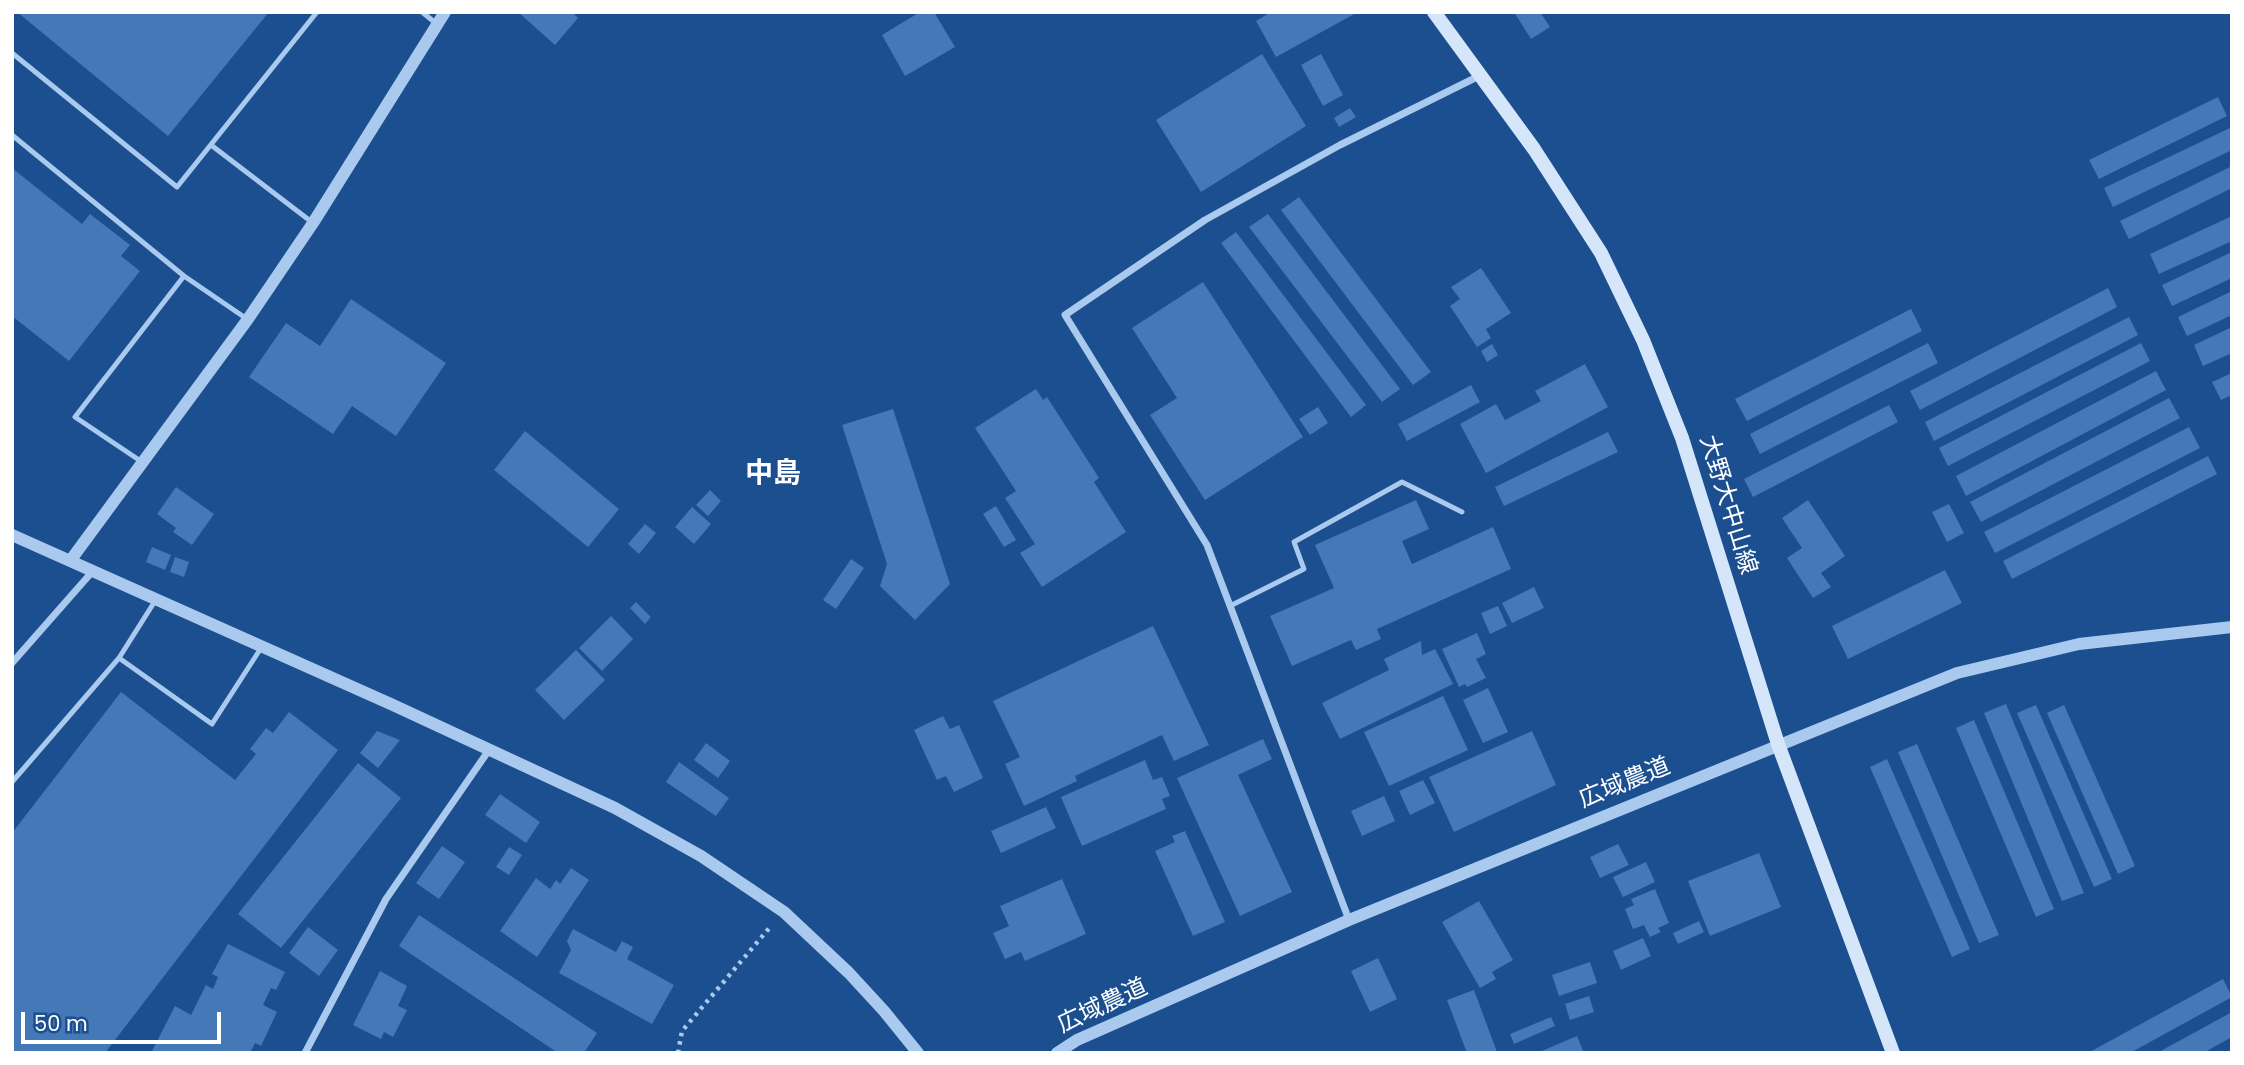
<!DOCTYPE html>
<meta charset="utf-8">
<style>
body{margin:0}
#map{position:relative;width:2244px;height:1065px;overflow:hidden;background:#1b4f8f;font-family:Poppins,sans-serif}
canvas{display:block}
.frame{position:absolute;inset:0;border:14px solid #fff;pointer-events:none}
.scale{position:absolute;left:21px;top:1012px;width:200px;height:32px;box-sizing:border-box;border:4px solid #fff;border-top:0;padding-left:9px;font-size:21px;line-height:24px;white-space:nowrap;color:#fff;-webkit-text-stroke:5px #1b4f8f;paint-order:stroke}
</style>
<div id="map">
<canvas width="2244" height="1065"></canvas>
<div class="frame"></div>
<div class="scale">50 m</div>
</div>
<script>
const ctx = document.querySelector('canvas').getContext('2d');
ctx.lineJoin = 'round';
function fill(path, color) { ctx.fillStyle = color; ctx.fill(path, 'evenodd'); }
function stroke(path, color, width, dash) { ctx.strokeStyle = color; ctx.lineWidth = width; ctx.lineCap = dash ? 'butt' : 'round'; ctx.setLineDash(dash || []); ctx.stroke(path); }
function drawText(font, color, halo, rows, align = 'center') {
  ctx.font = font + ' Poppins,"Noto Sans JP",sans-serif'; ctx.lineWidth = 5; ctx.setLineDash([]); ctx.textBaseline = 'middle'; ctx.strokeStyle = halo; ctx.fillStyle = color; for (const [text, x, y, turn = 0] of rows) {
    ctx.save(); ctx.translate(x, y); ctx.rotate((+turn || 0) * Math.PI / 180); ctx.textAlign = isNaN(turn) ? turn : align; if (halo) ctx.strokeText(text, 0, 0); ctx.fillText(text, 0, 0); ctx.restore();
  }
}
const building = new Path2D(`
 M17 12H269L168 136Z
 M518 12H572L578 18 555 45Z
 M920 12H934L955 47 905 76 882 35Z
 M1271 12H1358L1276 57 1256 21Z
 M1514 12H1540L1550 27 1531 39Z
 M1262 54 1306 126 1201 192 1156 120Z
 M1321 54 1343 95 1323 106 1301 65Z
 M2218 97 2227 116 2099 179 2089 160Z
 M1350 108 1356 117 1339 127 1334 118Z
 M2232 127V150L2113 207 2104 188Z
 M2232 166V188L2129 239 2120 221Z
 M12 168 82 224 90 214 130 245 121 256 140 271 69 361 12 316Z
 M1299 197 1431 372 1413 385 1281 210Z
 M1268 214 1400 389 1382 402 1249 227Z
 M2232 216V241L2159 274 2150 254Z
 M1236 232 1366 405 1351 417 1221 243Z
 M2232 252V278L2172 306 2162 285Z
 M1481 268 1511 313 1486 329 1491 338 1477 347 1450 306 1460 299 1451 287Z
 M1203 282 1303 437 1205 500 1150 415 1177 398 1132 328Z
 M2108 288 2117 307 1920 410 1910 391Z
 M2232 291V315L2187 336 2178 317Z
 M351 299 446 363 396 436 352 406 333 434 249 377 286 323 320 346Z
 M1911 309 1922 331 1747 421 1735 399Z
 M2129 317 2138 335 1934 441 1925 422Z
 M2232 327V353L2203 366 2194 345Z
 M1928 343 1938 363 1760 454 1750 434Z
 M2141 343 2150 361 1948 466 1939 448Z
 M1492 344 1498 355 1487 362 1481 351Z
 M1585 364 1608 407 1486 473 1460 424 1496 404 1505 420 1541 401 1535 391Z
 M2156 371 2166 390 1966 496 1956 476Z
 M2232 373V395L2221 400 2212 382Z
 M1471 385 1480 402 1407 441 1398 424Z
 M1036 389 1043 400 1047 397 1099 478 1094 482 1126 532 1042 587 1020 553 1035 544 1005 498 1016 491 975 428Z
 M2169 398 2180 418 1981 522 1970 502Z
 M1889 405 1898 422 1753 497 1744 479Z
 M1318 407 1328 423 1310 435 1299 419Z
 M893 409 950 584 915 620 880 586 887 564 842 425Z
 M2189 427 2200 448 1995 553 1984 532Z
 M525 431 619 509 588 547 494 470Z
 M1608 432 1618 452 1504 506 1495 487Z
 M2208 456 2217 474 2012 579 2003 561Z
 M176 487 214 514 192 545 173 532 176 528 157 514Z
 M710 490 721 501 708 516 696 505Z
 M1416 500 1429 529 1402 541 1412 564 1493 527 1511 569 1377 629 1381 639 1356 650 1351 640 1292 666 1270 616 1334 588 1315 545Z
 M1808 500 1845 556 1821 573 1831 587 1813 598 1787 558 1802 548 1782 518Z
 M1949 504 1964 533 1947 542 1932 512Z
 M996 506 1016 540 1004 547 983 514Z
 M692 507 711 524 694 544 675 527Z
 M645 524 656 533 639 554 628 544Z
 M152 547 171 555 165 570 146 562Z
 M175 557 189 562 184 577 170 572Z
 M851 559 864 568 836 609 823 600Z
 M1945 570 1962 603 1848 659 1832 626Z
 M1534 587 1544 608 1512 623 1502 603Z
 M636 602 651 617 645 624 630 608Z
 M1498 606 1507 626 1490 634 1481 613Z
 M611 616 633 639 602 671 579 648Z
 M1153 626 1209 745 1174 761 1162 735 1075 776 1077 781 1024 806 1005 764 1020 757 993 701Z
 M1477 633 1486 654 1476 659 1486 678 1467 687 1465 684 1459 687 1442 649Z
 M1421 641 1422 655 1435 649 1453 684 1340 739 1322 703 1389 670 1384 659Z
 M576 650 605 680 564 720 535 690Z
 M1488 688 1508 732 1483 743 1463 700Z
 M121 692 235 780 256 754 250 749 266 728 273 733 289 712 338 750 105 1053H12V833Z
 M1443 696 1468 750 1389 786 1364 732Z
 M2006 704 2084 893 2062 901 1984 713Z
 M2036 705 2112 879 2094 887 2017 713Z
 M2064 705 2135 866 2118 874 2047 713Z
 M943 716 950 729 959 725 983 778 954 792 946 776 937 780 914 730Z
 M1974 720 2054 909 2036 917 1956 728Z
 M377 731 400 740 378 768 360 753Z
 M1532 731 1556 785 1454 832 1429 777Z
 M1263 739 1272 759 1238 775 1292 892 1240 916 1177 778Z
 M706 743 730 761 718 778 694 760Z
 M1917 744 1999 935 1979 943 1898 752Z
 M1887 759 1970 949 1952 957 1870 767Z
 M1145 760 1153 780 1162 777 1170 796 1162 799 1166 809 1082 846 1061 797Z
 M679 762 729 798 716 816 666 782Z
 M358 763 401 798 281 948 238 914Z
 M1423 780 1435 803 1410 815 1399 791Z
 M500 794 540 822 526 843 485 815Z
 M1384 796 1395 821 1362 836 1351 811Z
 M1046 807 1056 828 1001 853 991 831Z
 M1185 831 1225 922 1193 936 1155 851 1175 842 1172 836Z
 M1618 844 1629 865 1600 878 1590 857Z
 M442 846 465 862 439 899 416 883Z
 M509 847 522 855 509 875 496 867Z
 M1759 853 1781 907 1710 936 1688 881Z
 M1646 862 1655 882 1623 897 1613 877Z
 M571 868 589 880 537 957 500 931 536 878 550 889 556 880 560 884Z
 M1062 879 1086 934 1025 961 1021 952 1005 959 993 933 1009 926 1000 906Z
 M1655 889 1669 923 1658 928 1661 932 1650 937 1644 925 1633 929 1625 909 1634 905 1631 899Z
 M1479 901 1513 960 1492 972 1496 979 1480 988 1442 922Z
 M419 915 597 1033 584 1053H558L399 946Z
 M1699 921 1704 932 1678 944 1673 933Z
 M308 927 338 950 319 976 289 953Z
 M573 929 616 952 622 941 633 947 627 959 674 985 652 1024 559 973 571 950 567 941Z
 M1643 938 1651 956 1621 970 1613 951Z
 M228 944 285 972 276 990 271 988 263 1005 277 1012 261 1046 255 1043 250 1053H151L175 1006 191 1015 206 985 213 989 218 977 212 974Z
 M1378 958 1397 999 1370 1012 1351 971Z
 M1590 962 1597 983 1559 996 1552 975Z
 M380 971 407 986 398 1006 407 1010 393 1037 384 1032 381 1039 353 1025Z
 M2223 979 2232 997 2130 1053H2088Z
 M1474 990 1497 1052 1494 1053H1467L1447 1000Z
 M1589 996 1594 1012 1570 1020 1565 1004Z
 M2232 1012V1037L2203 1053H2157Z
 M1551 1017 1555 1026 1514 1044 1510 1034Z
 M1577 1036 1584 1053H1537Z`);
const path = new Path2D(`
 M678 1053 682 1031 771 926`);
const service = new Path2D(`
 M422 12 438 25
 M12 53 177 187 317 12
 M12 135 184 276
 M211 145 313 223
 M142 462 75 417 184 276 247 319
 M1230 606 1304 569 1294 542 1402 482 1462 512
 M119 658 155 601
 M12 782 119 658 212 724 261 648`);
const minor = new Path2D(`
 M12 663 92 572
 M1349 920 1207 545 1065 315 1205 220 1340 145 1479 76
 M305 1053 386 899 489 750`);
const tertiary = new Path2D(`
 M12 535 393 705 615 808 701 856 784 912 849 973 884 1011 918 1053
 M70 561 248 319 313 223 445 12
 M1057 1053 1077 1040 1349 920 1957 673 2079 644 2232 627`);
const secondary = new Path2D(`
 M1434 12 1534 149 1601 253 1643 340 1682 438 1778 744 1893 1053`);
const streetNames = [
 ["大野大中山線",1727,505,73],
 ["広域農道",1625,784,-22],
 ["広域農道",1103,1007,-25]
];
const quarterNames = [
 ["中島",773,475]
];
fill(building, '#4478b7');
stroke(path, '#a9c9ee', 4.5, [3.5, 5]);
stroke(service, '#a9c9ee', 5);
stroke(minor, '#a9c9ee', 7);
stroke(tertiary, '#a9c9ee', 12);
stroke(secondary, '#d6e6fa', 14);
drawText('24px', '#fff', '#1b4f8f', streetNames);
drawText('bold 28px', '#fff', '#1b4f8f', quarterNames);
</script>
